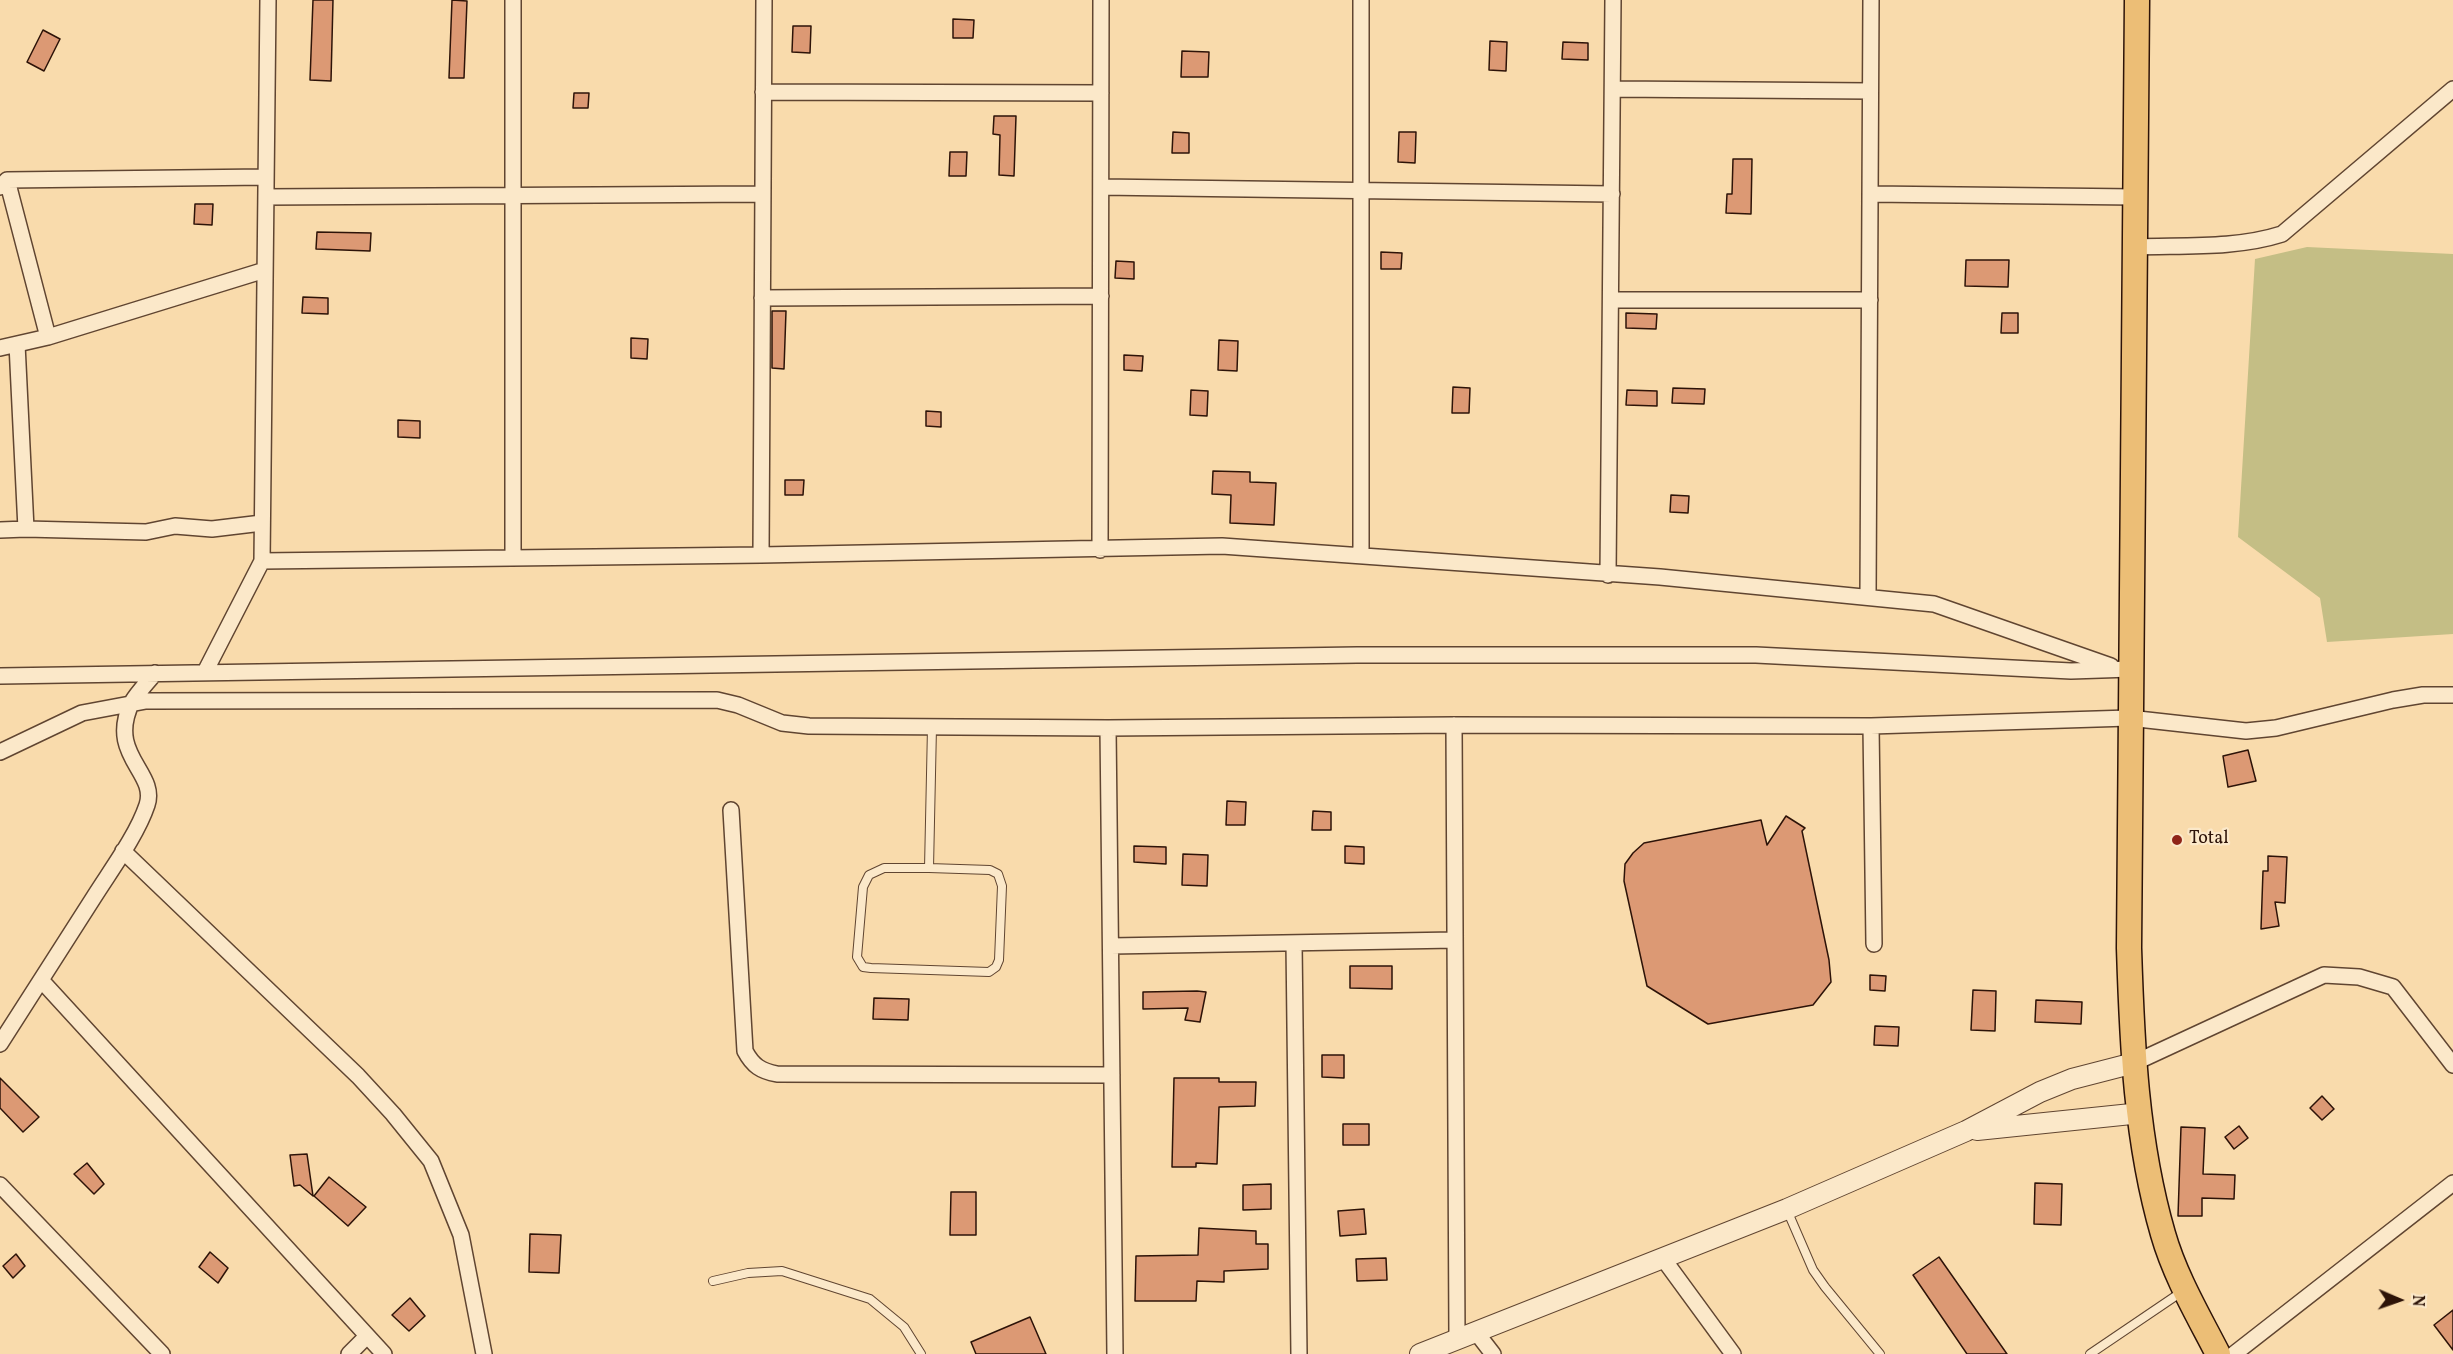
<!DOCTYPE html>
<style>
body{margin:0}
#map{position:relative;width:2453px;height:1354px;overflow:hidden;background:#f9dbac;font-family:Vollkorn,serif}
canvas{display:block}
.north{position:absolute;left:2369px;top:1270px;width:60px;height:60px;-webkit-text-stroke:4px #fbe8c9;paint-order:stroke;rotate:92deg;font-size:16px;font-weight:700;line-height:24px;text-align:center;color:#2d1308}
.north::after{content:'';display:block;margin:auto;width:21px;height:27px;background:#2d1308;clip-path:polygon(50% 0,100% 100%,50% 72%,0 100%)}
</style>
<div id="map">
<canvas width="2453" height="1354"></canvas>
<div class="north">N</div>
</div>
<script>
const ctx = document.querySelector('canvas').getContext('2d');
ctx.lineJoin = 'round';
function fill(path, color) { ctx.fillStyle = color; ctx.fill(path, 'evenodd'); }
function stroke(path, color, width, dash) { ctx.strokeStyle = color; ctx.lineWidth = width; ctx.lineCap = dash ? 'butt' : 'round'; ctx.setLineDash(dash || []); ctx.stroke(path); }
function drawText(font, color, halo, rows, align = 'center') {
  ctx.font = font + ' Vollkorn,serif'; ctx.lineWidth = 4.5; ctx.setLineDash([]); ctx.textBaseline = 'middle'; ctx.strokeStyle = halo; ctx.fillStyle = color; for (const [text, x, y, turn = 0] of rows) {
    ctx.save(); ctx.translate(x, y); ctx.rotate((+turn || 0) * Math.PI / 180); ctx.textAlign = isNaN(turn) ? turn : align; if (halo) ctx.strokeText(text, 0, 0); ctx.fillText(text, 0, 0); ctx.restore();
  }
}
const green = new Path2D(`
 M2307 247 2453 254V634L2327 642 2320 598 2238 537 2255 259Z`);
const building = new Path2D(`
 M313 0H333L331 81 310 80Z
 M452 0 467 1 464 78H449Z
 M953 19 974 20 973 38H953Z
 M793 26H811L810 53 792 52Z
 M43 30 60 39 44 71 27 62Z
 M1490 41 1507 42 1506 71 1489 70Z
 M1563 42 1588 43V60L1562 59Z
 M1182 51 1209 52 1208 77H1181Z
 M574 93H589L588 108H573Z
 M994 116H1016L1014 176 999 175 1000 135 993 134Z
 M1173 132 1189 133V153H1172Z
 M1399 132H1416L1415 163 1398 162Z
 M950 152H967L966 176H949Z
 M1733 159H1752L1751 214 1726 213 1727 194H1732Z
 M195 204H213L212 225 194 224Z
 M317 232 371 233 370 251 316 249Z
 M1381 252 1402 253 1401 269H1381Z
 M1966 260H2009L2008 287 1965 286Z
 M1116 261 1134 262V279L1115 278Z
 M303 297 328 298V314L302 313Z
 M772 311H786L784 369 772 368Z
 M1626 313 1657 314 1656 329 1626 328Z
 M2002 313H2018V333H2001Z
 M631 338 648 339 647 359 631 358Z
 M1219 340 1238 341 1237 371 1218 370Z
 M1124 355 1143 356 1142 371 1124 370Z
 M1453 387 1470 388 1469 413H1452Z
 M1673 388 1705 389 1704 404 1672 403Z
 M1191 390 1208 391 1207 416 1190 415Z
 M1627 390 1657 391V406L1626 405Z
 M926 411 941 412V427L926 426Z
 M398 420 420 421V438L398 437Z
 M1213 471 1250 472V482L1276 483 1274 525 1230 523 1231 495 1212 494Z
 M785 480H804L803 495H785Z
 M1671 495 1689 496 1688 513 1670 512Z
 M2248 750 2256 781 2228 787 2223 756Z
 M1227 801 1246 802 1245 825H1226Z
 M1313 811 1331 812V830H1312Z
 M1786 816 1805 828 1802 831 1829 960 1831 982 1813 1005 1708 1024 1647 986 1624 881 1625 864 1633 853 1644 843 1761 820 1767 845Z
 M1134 846 1166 847V864L1134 862Z
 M1345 846 1364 847V864L1345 863Z
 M1183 854 1208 855 1207 886 1182 885Z
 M2268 856 2287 857 2285 903 2275 902 2279 926 2261 929 2263 871H2268Z
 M1350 966H1392V989L1350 988Z
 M1870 975 1886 976 1885 991 1870 990Z
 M1973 990 1996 991 1995 1031 1971 1030Z
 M1197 991 1206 992 1200 1022 1185 1020 1188 1008 1143 1009V992Z
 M874 998 909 999 908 1020 873 1019Z
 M2036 1000 2082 1002 2081 1024 2035 1022Z
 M1875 1026 1899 1027 1898 1046 1874 1045Z
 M1322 1055H1344V1078L1322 1077Z
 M0 1078 39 1117 23 1132 0 1108Z
 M1174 1078H1219V1082H1256L1255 1106 1219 1107 1217 1164 1196 1163V1167H1172Z
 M2322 1096 2334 1109 2322 1120 2310 1108Z
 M1343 1124H1369V1145H1343Z
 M2239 1126 2248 1138 2234 1149 2225 1137Z
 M2181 1127 2205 1128 2203 1174 2235 1175 2234 1199 2202 1198V1216H2178Z
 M307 1154 313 1196 300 1185 294 1186 290 1155Z
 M87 1163 104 1184 94 1194 74 1174Z
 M329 1177 366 1207 348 1226 314 1196Z
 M2035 1183 2062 1184 2061 1225 2034 1224Z
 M1271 1184V1209L1243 1210V1185Z
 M951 1192H976V1235H950Z
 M1364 1209 1366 1234 1340 1236 1338 1211Z
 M1199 1228 1256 1231V1244H1268V1269L1224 1271V1282L1197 1281 1196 1301H1135L1136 1256 1198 1255Z
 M530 1234 561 1235 559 1273 529 1272Z
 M210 1252 228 1268 218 1283 199 1267Z
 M16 1254 25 1266 13 1278 3 1266Z
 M1939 1257 2007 1354H1967L1913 1275Z
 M1386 1258 1387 1280 1357 1281 1356 1259Z
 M410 1298 425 1316 409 1331 392 1315Z
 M2453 1310V1350L2434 1325Z
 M1030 1317 1046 1354H976L971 1342Z`);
const service = new Path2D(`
 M929 868H884L869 875 863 887 857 957 863 967 871 968 989 972 996 967 999 960 1002 886 998 874 990 870 929 868 932 727
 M1787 1210 1813 1270 1825 1287 1880 1354
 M713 1281 748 1273 782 1271 870 1299 904 1327 921 1354
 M2090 1354 2183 1291`);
const minor = new Path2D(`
 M513 0V558
 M1613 89 1870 91
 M763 92 1101 93
 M7 180 48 337
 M0 187 7 180 266 177
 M1101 187 1612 194
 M1870 194 2135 197
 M266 197 763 194
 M2134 247C2183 245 2235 249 2282 234L2453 89
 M762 298 1101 296
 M1611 300H1870
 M0 348 48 337 265 270
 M26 529 146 532 175 526 212 529 262 523
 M0 530 26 529 17 344
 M1100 550 1101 0
 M761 555 764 0
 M1361 556V0
 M262 561 761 555 1222 546 1660 577 1934 604 2111 666
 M1608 575 1613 0
 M1868 597 1871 0
 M205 672 262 561 268 0
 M0 676 1357 655H1756L2071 671 2131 669
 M1454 725 1457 1338
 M1871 726 1874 944
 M1108 728 1115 1354
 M0 752 82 713 146 701 717 700 738 705 782 723 809 726 1108 728 1454 725 1871 726 2129 718 2246 731 2276 728 2393 700 2423 695H2453
 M731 810 745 1051C753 1066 761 1071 777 1074L1112 1075
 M123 851 358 1076 393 1114 431 1161 461 1235 484 1354
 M1294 943 1299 1354
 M1111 946 1455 940
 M41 980 384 1354
 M0 1044C31 995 63 946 94 897 111 870 137 835 147 805 158 772 106 755 132 702 138 692 148 682 155 673
 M2134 1063 2324 975 2359 977 2393 987 2453 1065
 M0 1185 162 1354
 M1662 1257 1733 1354
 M1476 1332 1493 1354
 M349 1354 367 1336
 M2234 1354 2453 1183`);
const tertiary = new Path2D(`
 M1977 1130 2141 1113
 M1420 1354 1787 1209 1966 1131 2040 1092 2072 1079 2134 1063`);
const primary = new Path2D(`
 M2137 0 2129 948C2132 1044 2136 1141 2163 1234 2175 1276 2198 1315 2218 1354`);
const markers = [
 [2177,840,6,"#8f2418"]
];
const poiNames = [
 ["Total",2189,840]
];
fill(green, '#c4be85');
fill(building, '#dc9974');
stroke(building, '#2d1308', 1.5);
stroke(service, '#604531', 10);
stroke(minor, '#604531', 18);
stroke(tertiary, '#604531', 22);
stroke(primary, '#2d1308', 27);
stroke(service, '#fbe8c9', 8);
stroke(minor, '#fbe8c9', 15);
stroke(tertiary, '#fbe8c9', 20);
stroke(primary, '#ecbe76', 24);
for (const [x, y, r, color] of markers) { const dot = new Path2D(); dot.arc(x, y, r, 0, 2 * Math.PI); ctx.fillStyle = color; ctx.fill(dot); stroke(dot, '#fbe8c9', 2); }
drawText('18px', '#2d1308', '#fbe8c9', poiNames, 'left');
</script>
